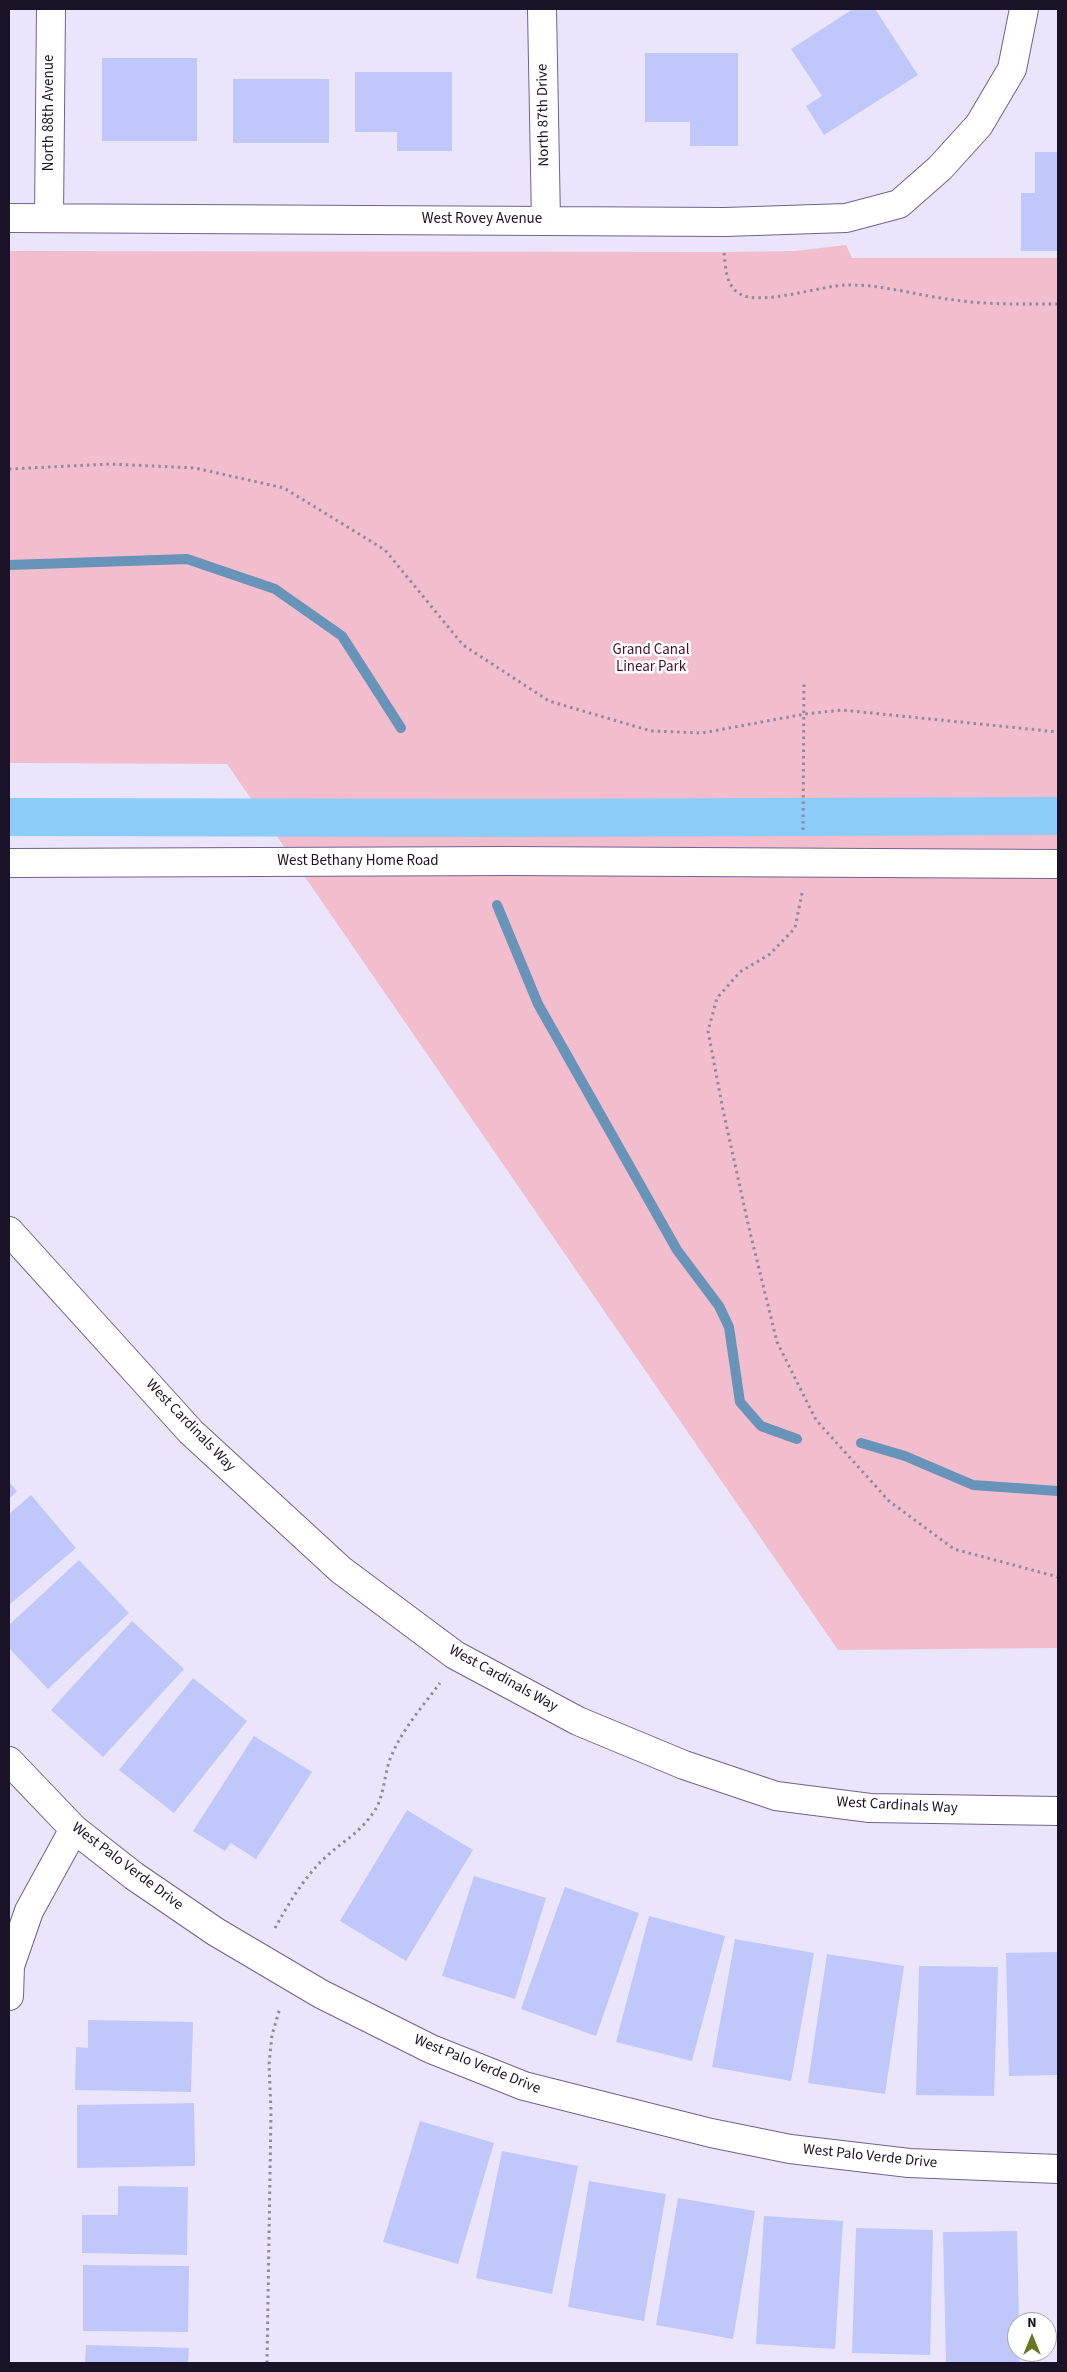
<!DOCTYPE html>
<style>
body{margin:0}
#map{position:relative;width:1067px;height:2372px;overflow:hidden;background:#ebe5fc;font-family:"Source Sans 3",sans-serif}
canvas{display:block}
.frame{position:absolute;inset:0;border:10px solid #1a1327;pointer-events:none}
.north{position:absolute;left:1007px;top:2312px;width:50px;height:50px;box-sizing:border-box;background:#fff;border:1px solid #a3a1a9;border-radius:50%;rotate:0deg;font-size:14px;font-weight:700;line-height:20px;text-align:center;color:#1a1327}
.north::after{content:'';display:block;margin:auto;width:18px;height:22px;background:#687723;clip-path:polygon(50% 0,100% 100%,50% 72%,0 100%)}
</style>
<div id="map">
<canvas width="1067" height="2372"></canvas>
<div class="frame"></div>
<div class="north">N</div>
</div>
<script>
const ctx = document.querySelector('canvas').getContext('2d');
ctx.lineJoin = 'round';
function fill(path, color) { ctx.fillStyle = color; ctx.fill(path, 'evenodd'); }
function stroke(path, color, width, dash) { ctx.strokeStyle = color; ctx.lineWidth = width; ctx.lineCap = dash ? 'butt' : 'round'; ctx.setLineDash(dash || []); ctx.stroke(path); }
function drawText(font, color, halo, rows, align = 'center') {
  ctx.font = font + ' "Source Sans 3",sans-serif'; ctx.lineWidth = 5; ctx.setLineDash([]); ctx.textBaseline = 'middle'; ctx.strokeStyle = halo; ctx.fillStyle = color; for (const [text, x, y, turn = 0] of rows) {
    ctx.save(); ctx.translate(x, y); ctx.rotate((+turn || 0) * Math.PI / 180); ctx.textAlign = isNaN(turn) ? turn : align; if (halo) ctx.strokeText(text, 0, 0); ctx.fillText(text, 0, 0); ctx.restore();
  }
}
const green = new Path2D(`
 M846 245 852 258H1058V1648L838 1650 227 764 9 763V251L724 252 795 251Z`);
const stream = new Path2D(`
 M9 565 187 559 275 589 342 636 401 728
 M497 905 538 1004 677 1250 719 1306 729 1327 740 1402 761 1426 797 1439
 M861 1443 905 1456 973 1485 1058 1491`);
const canal = new Path2D(`
 M9 817 511 818 1058 816`);
const building = new Path2D(`
 M853 9H875L918 75 824 135 806 106 822 96 791 49Z
 M645 53H738V146H690V122H645Z
 M102 58H197V141H102Z
 M355 72H452V151H397V132H355Z
 M233 79H329V143H233Z
 M1035 152H1058V251H1021V193H1035Z
 M9 1482 17 1491 9 1499Z
 M31 1495 76 1548 9 1605V1514Z
 M79 1560 129 1613 48 1689 9 1648V1625Z
 M132 1621 184 1669 103 1757 51 1710Z
 M193 1678 247 1721 174 1813 119 1770Z
 M254 1736 312 1772 256 1859 231 1843 225 1851 193 1831Z
 M407 1810 473 1850 406 1961 340 1921Z
 M474 1876 546 1898 515 1999 442 1976Z
 M565 1887 639 1913 596 2036 521 2009Z
 M649 1916 725 1936 692 2061 616 2042Z
 M735 1939 814 1953 791 2081 712 2067Z
 M1058 1952V2075L1009 2076 1006 1953Z
 M827 1954 904 1966 885 2094 808 2083Z
 M919 1966 998 1967 994 2096 916 2095Z
 M88 2020 193 2022 191 2092 75 2090 76 2047 88 2048Z
 M194 2103 195 2166 77 2168V2105Z
 M420 2121 494 2143 458 2264 383 2242Z
 M502 2151 578 2166 552 2294 476 2278Z
 M589 2181 666 2194 644 2321 568 2307Z
 M118 2186 188 2187 187 2255 82 2253V2215H118Z
 M678 2198 755 2211 733 2339 656 2325Z
 M764 2216 843 2221 835 2349 756 2344Z
 M856 2228 933 2230 930 2355 852 2353Z
 M1017 2231 1019 2322H1017V2352H1019L1020 2363H946L943 2232Z
 M83 2265 189 2266 188 2332 83 2331Z
 M86 2345 189 2348 188 2363H85Z`);
const path = new Path2D(`
 M724 253C726 268 725 285 740 294 760 306 821 286 845 285 882 284 919 296 955 300 989 305 1024 304 1058 304
 M9 469 110 464 195 468 284 488 385 550 463 645 549 701 651 731 702 733 805 714 842 710 1058 732
 M803 830 804 682
 M802 893 795 928 770 954 740 972 717 998 708 1031 723 1110 749 1228 777 1342 816 1420 889 1501 954 1549 1058 1577
 M275 1928C289 1903 306 1874 328 1855 347 1838 360 1833 375 1810 384 1796 384 1776 390 1759 401 1731 422 1707 440 1683
 M267 2363 271 2111 269 2064 272 2035 280 2008`);
const minor = new Path2D(`
 M542 9 546 221
 M49 217 51 9
 M9 218 725 222 846 218 899 204 940 168 979 125 1012 69 1024 9
 M9 863 510 861 1058 864
 M9 1761 74 1829 134 1876 216 1932 321 1994 431 2049 524 2086 711 2133 790 2149 909 2163 1058 2169
 M9 1996 10 1966 29 1911 74 1829`);
const major = new Path2D(`
 M9 1231 191 1432 341 1570 455 1655 578 1721 684 1765 776 1796 870 1808 1058 1811`);
const streetNames = [
 ["North 88th Avenue",50,113,-90],
 ["North 87th Drive",544,115,-91],
 ["West Rovey Avenue",482,220],
 ["West Bethany Home Road",358,862],
 ["West Cardinals Way",190,1426,46],
 ["West Cardinals Way",503,1679,29],
 ["West Cardinals Way",897,1806,3],
 ["West Palo Verde Drive",127,1867,37],
 ["West Palo Verde Drive",477,2065,22],
 ["West Palo Verde Drive",870,2157,6]
];
const parkNames = [
 ["Grand Canal",651,651],
 ["Linear Park",651,668]
];
fill(green, '#f2bdcd');
stroke(stream, '#6994b9', 10);
stroke(canal, '#8bccf8', 38);
fill(building, '#c0c7fb');
stroke(minor, '#716192', 30);
stroke(major, '#716192', 30);
stroke(path, '#908a9f', 3, [2.5, 4]);
stroke(minor, '#fff', 28);
stroke(major, '#fff', 28);
drawText('15px', '#1a1327', '#fff', streetNames);
drawText('15px', '#4c0d29', '#fff', parkNames);
</script>
